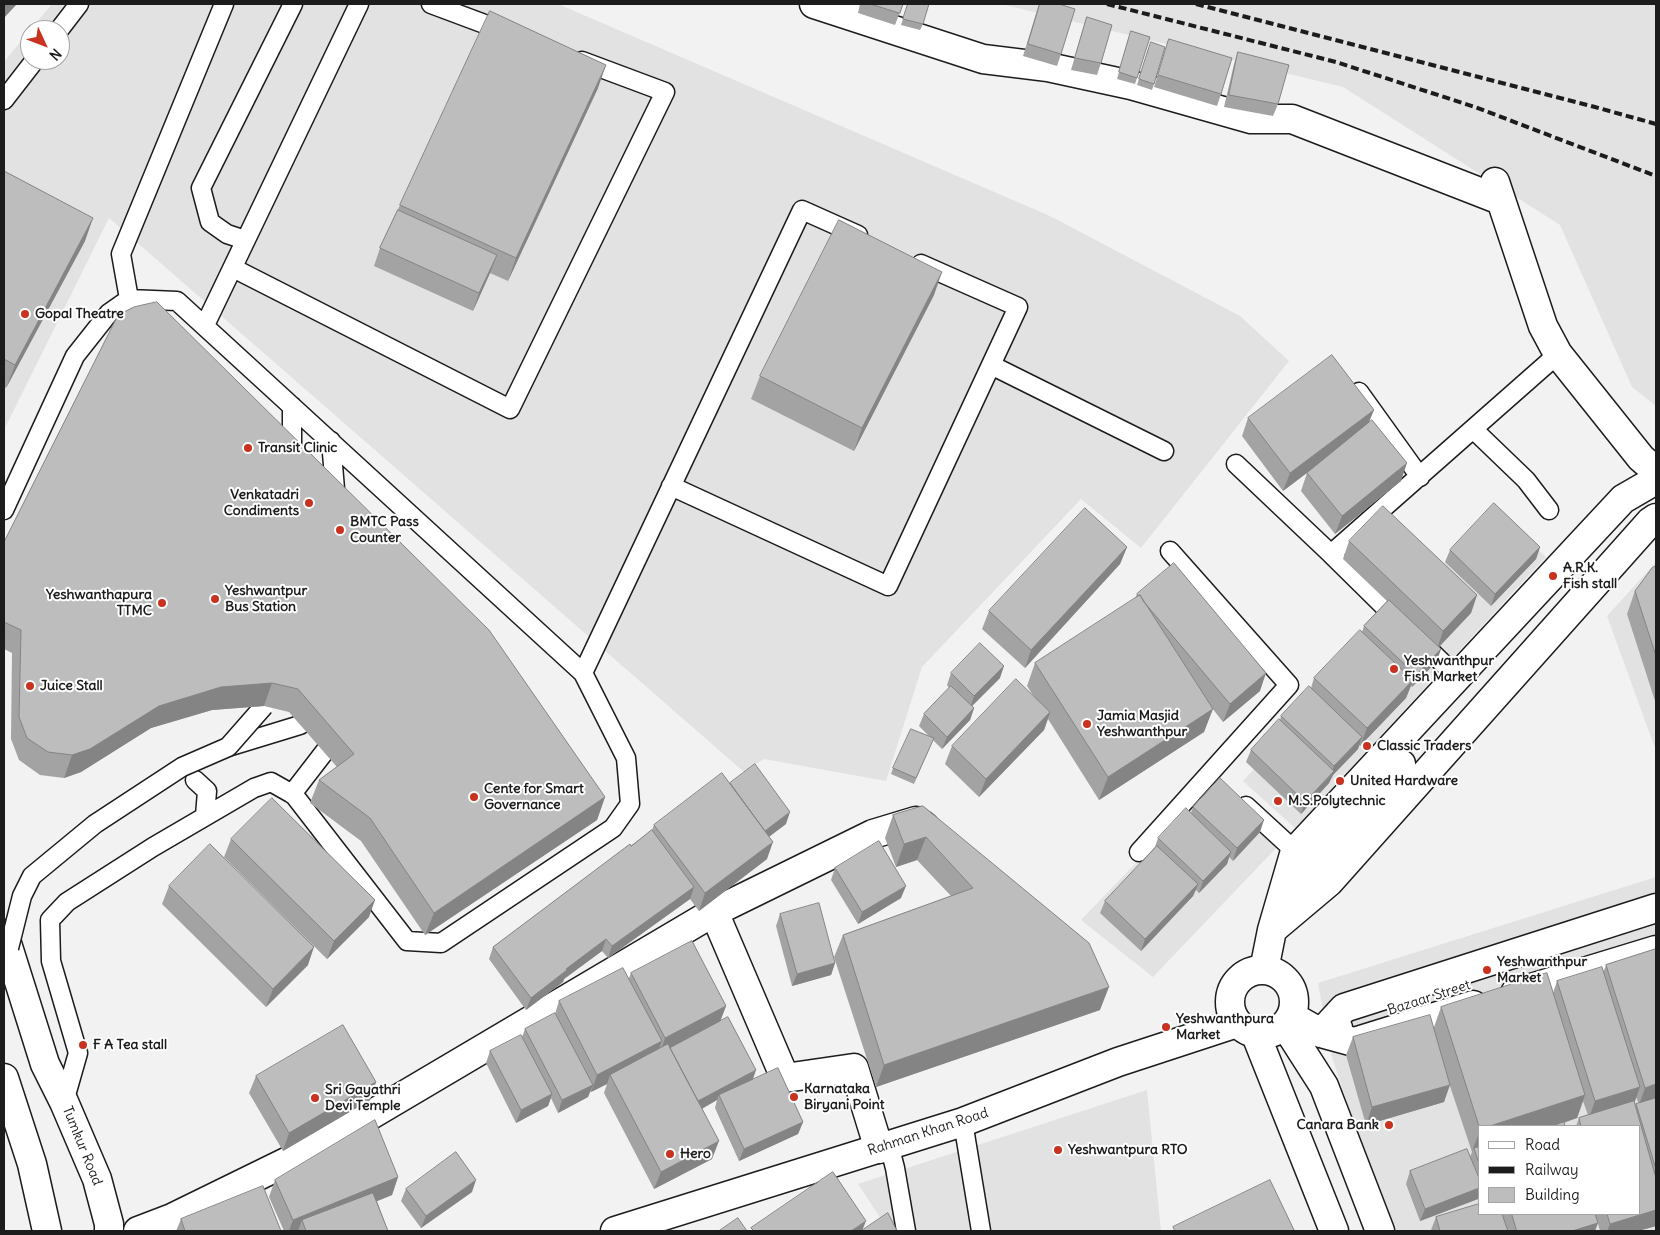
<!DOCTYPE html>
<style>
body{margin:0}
#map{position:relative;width:1660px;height:1235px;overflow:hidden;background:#f2f2f2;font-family:Delius,sans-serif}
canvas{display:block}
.frame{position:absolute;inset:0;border:5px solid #1c1c1c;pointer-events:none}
.legend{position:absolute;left:1478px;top:1125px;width:162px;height:90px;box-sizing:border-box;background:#fff;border:1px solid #a4a4a4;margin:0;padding:6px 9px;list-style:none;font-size:15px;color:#1c1c1c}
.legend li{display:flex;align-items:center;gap:10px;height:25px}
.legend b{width:25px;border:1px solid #a4a4a4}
.north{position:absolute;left:20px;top:20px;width:50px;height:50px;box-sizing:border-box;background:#fff;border:1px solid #a4a4a4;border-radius:50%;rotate:133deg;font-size:14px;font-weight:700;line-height:20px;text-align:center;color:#1c1c1c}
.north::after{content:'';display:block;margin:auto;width:18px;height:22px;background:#c8321e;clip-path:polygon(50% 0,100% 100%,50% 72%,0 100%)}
</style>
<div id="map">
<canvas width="1660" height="1235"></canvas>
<div class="frame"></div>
<ul class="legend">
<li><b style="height:6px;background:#fff"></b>Road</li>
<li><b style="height:6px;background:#1c1c1c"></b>Railway</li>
<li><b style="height:14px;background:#bdbdbd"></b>Building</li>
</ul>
<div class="north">N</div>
</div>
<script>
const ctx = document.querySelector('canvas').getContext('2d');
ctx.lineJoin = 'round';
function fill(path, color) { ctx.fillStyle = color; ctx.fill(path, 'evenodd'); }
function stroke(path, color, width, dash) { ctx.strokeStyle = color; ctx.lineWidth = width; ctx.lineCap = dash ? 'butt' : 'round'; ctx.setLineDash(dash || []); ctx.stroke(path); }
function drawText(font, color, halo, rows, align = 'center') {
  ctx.font = font + ' Delius,sans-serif'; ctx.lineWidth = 4; ctx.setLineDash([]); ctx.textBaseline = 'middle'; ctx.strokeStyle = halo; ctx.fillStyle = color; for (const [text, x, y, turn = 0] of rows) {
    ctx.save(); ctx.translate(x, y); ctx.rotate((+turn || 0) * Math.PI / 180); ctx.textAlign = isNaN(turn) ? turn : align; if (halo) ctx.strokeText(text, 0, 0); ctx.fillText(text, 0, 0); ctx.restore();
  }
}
const built = new Path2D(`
 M52 4H558L1050 216 1240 316 1289 361 1141 548 1081 499 922 667 886 781 764 759 744 772 109 218 4 430V62L30 30V60H60V30H30Z
 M1001 4H1656V406L1632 387 1560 225 1343 87Z
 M1494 509 1546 557 1295 828 1243 781Z
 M1656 562V751L1607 616Z
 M1213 783 1280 844 1153 977 1081 920Z
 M1656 877V1231H1389L1332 1057 1318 983ZM1479 1126H1639V1214H1479Z
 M1147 1090 1161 1231H876L885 1225 858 1184Z`);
const service = new Path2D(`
 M431 4 506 32
 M59 30 79 4
 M4 100 35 60
 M245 240 227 234 210 222 201 188 293 4
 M233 268 510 409 665 92 582 61
 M129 299 121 254 224 4
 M205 325 359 4
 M991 365 1164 451
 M1359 392 1420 477
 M1473 429 1526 480 1549 510
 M331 441 336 501
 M286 456 292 447V406
 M1236 464 1331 554
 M671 486 888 586 1018 307 921 264
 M4 510 75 356 109 313 129 299 177 301 583 673 626 758 630 804 613 828 441 943 407 941 294 795 271 782 254 788 153 847 67 902 50 920 51 961 78 1053 64 1102
 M1399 621 1331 554 1558 354
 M1421 642 1457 677
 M583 673 802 210 858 235
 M228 747 300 725 310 704
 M195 780 207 791 205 816
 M292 794 339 733
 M1246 806 1295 851
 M1139 852 1289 685 1170 551
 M963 1122 981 1231
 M889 1145 895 1168 906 1231`);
const minor = new Path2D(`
 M814 4 983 59 1048 67 1131 85 1251 119H1292L1500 200
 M1495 182 1543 326 1558 354 1641 458 1656 471
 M714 912 785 1078 854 1068 879 1149
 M138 1231 172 1218 315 1148 714 912 873 834 916 821 924 826`);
const tertiary = new Path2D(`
 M1291 899 1309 869 1401 764
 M1272 930 1295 851 1623 499 1656 480
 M1230 1002a32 32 0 1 1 64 0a32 32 0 1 1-64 0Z
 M1264 970 1272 930 1329 882 1650 522 1656 518
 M1515 993 1656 950
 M1473 1005 1354 1042 1321 1033 1344 1008 1656 908
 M1291 1016 1321 1033 1338 1028
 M1285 1025 1324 1086 1380 1231
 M1256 1035 1334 1231
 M615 1231 963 1122 1118 1062 1237 1023`);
const secondary = new Path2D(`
 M4 934 45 1064 64 1102 97 1179 109 1224V1231`);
const trunk = new Path2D(`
 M4 1078 32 1164 47 1231`);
const rail = new Path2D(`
 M1107 4 1336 62 1475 107 1656 176
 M1196 4 1595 107 1656 124`);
const serviceBridge = new Path2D(`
 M9 948 22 896 32 876 95 824 182 767 228 747 264 706`);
const wall = new Path2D(`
 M860 4H903L895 25 858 13Z
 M908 4 923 24 920 30 901 25Z
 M1039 4 1061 54 1057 66 1023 56Z
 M1087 17 1101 63 1097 75 1071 70 1083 29Z
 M1129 37 1137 78 1135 84 1117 79Z
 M1169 39 1221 94 1217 106 1154 87Z
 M1149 48 1154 84 1152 90 1137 85Z
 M1238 52 1278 104 1273 116 1224 107 1234 64Z
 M598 88 508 281 490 273 473 311 374 266 380 248 400 205Z
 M4 171 85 241 6 388 4 386Z
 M934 295 854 451 751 399 760 376Z
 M1248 418 1369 422 1401 481 1335 534 1301 491 1307 473 1283 491 1242 436Z
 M1349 541 1477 595 1471 613 1439 647 1437 661 1412 687 1411 686 1406 698 1360 746 1359 745 1358 749 1333 775 1329 783 1301 814 1246 762 1251 750 1280 720 1281 716 1311 688 1314 678 1362 632 1364 626 1387 601 1343 559Z
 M4 542 605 797 597 820 425 935 361 841 310 803 319 780 337 767 289 712 264 706 212 710 151 728 81 772 64 778 40 775 19 760 11 739 12 653 4 649Z
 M1127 547 1120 564 1025 668 982 629 989 611Z
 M1540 547 1536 559 1491 606 1445 562 1450 550Z
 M1656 566V704L1627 614 1635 591Z
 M1137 594 1260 691 1223 722 1212 708 1204 732 1099 800 1048 719 1044 730 979 797 945 764 952 746 1034 697 1027 686 1035 663 1135 599Z
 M951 673 1000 678 972 706 974 708 970 720 942 749 933 740 914 784 891 774 893 768 930 737 919 726 924 714 949 688 947 685Z
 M730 783 786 824 769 836 767 859 699 911 690 899 608 958 602 951 564 979 563 982 526 1010 489 959 493 947 652 830 654 825Z
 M923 806 1100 1010 876 1087 834 957 843 935 951 896 917 860 896 867 885 838 893 815Z
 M1193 807 1260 832 1233 861 1229 857 1227 864 1199 893 1196 890 1193 896 1141 951 1100 913 1105 901 1154 850 1158 838 1191 813Z
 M231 839 369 917 327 959 224 857Z
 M835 868 901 898 858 924 831 880Z
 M169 886 308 965 266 1007 162 904Z
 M780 914 835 963 831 975 792 986 776 926Z
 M1656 949V1226L1638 1231H1600L1597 1220 1595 1231H1432L1431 1230 1436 1217 1479 1214H1639V1126H1576L1579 1118 1588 1115 1583 1101 1577 1118 1564 1123 1479 1126V1196L1478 1199 1420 1221 1406 1184 1410 1171 1470 1157 1472 1152 1449 1083 1444 1102 1366 1125 1346 1055 1353 1037 1434 1027 1441 1007 1553 993 1557 981 1603 973 1606 965ZM1636 1097 1639 1104H1636L1635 1106 1634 1103Z
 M631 973 726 1006 720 1022 753 1080 803 1122 798 1134 739 1161 715 1108 717 1100 702 1109 712 1159 654 1189 604 1093 607 1084 591 1092 590 1091 588 1097 558 1113 551 1098 548 1106 516 1123 486 1063 490 1051 522 1037 525 1029 555 1014 559 1001 629 978Z
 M256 1076 376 1082 370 1100 283 1151 249 1093Z
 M398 1177 392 1195 377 1201 388 1231H284L269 1197 275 1180Z
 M406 1189 472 1192 421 1228 401 1201Z
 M181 1219 281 1231H176Z`);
const shadedWall = new Path2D(`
 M4 4H17L4 18Z
 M606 65 598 88 508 281 516 258Z
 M93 218 85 241 6 388 15 365Z
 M497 255 490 273 473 311 479 293Z
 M942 272 934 295 854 451 862 428Z
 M1374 410 1367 427 1283 491 1290 473Z
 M1407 463 1401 481 1335 534 1342 516Z
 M1127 547 1120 564 1025 668 1031 650Z
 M1540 547 1536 559 1491 606 1495 594Z
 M1477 595 1471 613 1437 649 1443 631Z
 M1441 649 1437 661 1412 687 1416 675Z
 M1004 666 1000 678 970 708 974 696Z
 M1266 673 1260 691 1223 722 1230 704Z
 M1413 680 1406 698 1360 746 1367 728Z
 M272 683 264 706 212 710 151 728 81 772 64 778 72 755 159 706 221 687Z
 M974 708 970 720 942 749 947 737Z
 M1213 709 1204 732 1099 800 1108 777Z
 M1050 712 1044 730 979 797 986 779Z
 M1362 737 1358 749 1333 775 1329 783 1301 814 1305 802 1331 775 1334 766Z
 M605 797 597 820 425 935 434 913Z
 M790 812 786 824 757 846 761 834Z
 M1264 820 1260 832 1233 861 1237 848Z
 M926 837 917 860 896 867 904 844Z
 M773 842 767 859 699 911 705 893Z
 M1231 852 1227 864 1199 893 1203 881Z
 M1198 884 1193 896 1141 951 1145 939Z
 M906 886 901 898 858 924 862 912Z
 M694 887 690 899 608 958 612 946Z
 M375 900 369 917 327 959 334 941Z
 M606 939 602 951 564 979 563 982 526 1010 531 998 566 969Z
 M314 947 308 965 266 1007 273 989Z
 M835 963 831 975 792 986 797 974Z
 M1109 987 1100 1010 876 1087 884 1065Z
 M726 1006 719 1024 659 1056 665 1038Z
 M662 1041 655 1059 610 1075 607 1084 591 1092 597 1075Z
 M756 1070 752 1082 719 1095 717 1100 692 1114 696 1102Z
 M376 1082 370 1100 283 1151 289 1133Z
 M1656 1084V1099L1639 1105 1645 1088Z
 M593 1085 588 1097 558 1113 562 1100Z
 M1450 1085 1444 1102 1366 1125 1372 1107Z
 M1640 1087 1634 1104 1589 1118 1595 1101Z
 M552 1094 548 1106 516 1123 521 1110Z
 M1585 1095 1577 1118 1552 1126H1490Z
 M803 1122 798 1134 739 1161 744 1149Z
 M1479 1133V1150L1474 1148 1472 1152Z
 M719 1141 712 1159 654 1189 661 1172Z
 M398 1177 392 1195 306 1230 302 1220 298 1231H289L293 1220Z
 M476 1180 472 1192 421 1228 426 1216Z
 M1479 1188V1196L1478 1199 1420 1221 1425 1209Z
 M1656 1210V1226L1638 1231H1607L1610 1224Z
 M866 1221 862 1231H851Z
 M1598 1223 1595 1231H1572Z`);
const building = new Path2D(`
 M871 4H903L900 13Z
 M908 4H929L923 24 903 19Z
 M1040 4H1059L1075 9 1061 54 1028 44Z
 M490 11 606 65 516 258 400 205Z
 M1087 17 1112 25 1101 63 1075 58Z
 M1131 31 1150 37 1137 78 1119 72Z
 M1169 39 1232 58 1221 94 1158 75Z
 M1151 42 1165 47 1154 84 1139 79Z
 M1238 52 1289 65 1278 104 1229 95Z
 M4 171 93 218 15 365 4 359Z
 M398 210 497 255 479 293 380 248Z
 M839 220 942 272 862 428 760 376Z
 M157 302 489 630 605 797 434 913 370 818 319 780 354 754 298 689 272 683 221 687 159 706 90 749 72 755 48 752 27 738 19 717 21 630 4 622V542L118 315 134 307Z
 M1332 355 1374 410 1290 473 1248 418Z
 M1372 420 1407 463 1342 516 1307 473Z
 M1494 503 1540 547 1495 594 1450 550Z
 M1383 506 1477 595 1443 631 1349 541Z
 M1085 508 1127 547 1031 650 989 611Z
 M1174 563 1266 673 1230 704 1144 602 1140 595 1139 596 1137 594Z
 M1656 566V656L1635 591 1652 568Z
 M1140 595 1213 709 1108 777 1035 663Z
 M1389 600 1441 649 1416 675 1364 626Z
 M1360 630 1413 680 1367 728 1314 678Z
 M980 643 1004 666 974 696 951 673Z
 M1016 679 1050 712 986 779 952 746Z
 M951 686 974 708 947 737 924 714Z
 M1309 686 1362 737 1334 766 1281 716Z
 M1279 719 1334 771 1305 802 1251 750Z
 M911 729 934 738 916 778 893 768Z
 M755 764 790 812 765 831 730 783Z
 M722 773 773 842 705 893 654 825Z
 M1220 778 1264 820 1237 848 1193 807Z
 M272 798 375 900 334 941 231 839Z
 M923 806 1089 943 1109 987 884 1065 843 935 973 888 926 837 904 844 893 815Z
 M1186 808 1231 852 1203 881 1158 838Z
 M652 830 694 887 612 946 606 939 566 969 567 970 531 998 493 947 630 844 631 846Z
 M879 841 906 886 862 912 835 868Z
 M210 844 314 947 273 989 169 886Z
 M1157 846 1198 884 1145 939 1105 901Z
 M819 903 835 963 797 974 780 914Z
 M692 941 726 1006 665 1038 631 973Z
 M1656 949V1084L1645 1088 1606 965Z
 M1602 967 1640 1087 1595 1101 1557 981Z
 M623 968 662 1041 597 1075 559 1001Z
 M1547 973 1585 1095 1490 1126H1479L1441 1007Z
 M555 1013 593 1085 562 1100 525 1029Z
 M1430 1015 1450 1085 1372 1107 1353 1037Z
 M728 1017 756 1070 698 1101 670 1048Z
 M343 1025 376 1082 289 1133 256 1076Z
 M521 1035 552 1094 521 1110 490 1051Z
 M668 1044 719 1141 661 1172 610 1075Z
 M778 1068 803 1122 744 1149 719 1095Z
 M1656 1098V1169L1636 1104Z
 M1634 1101 1656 1178V1210L1610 1224 1607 1214H1639V1126H1581L1579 1118Z
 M375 1120 398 1177 293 1220 275 1180Z
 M1564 1122 1565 1126H1553Z
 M1479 1147V1164L1474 1148Z
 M1467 1149 1479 1178V1188L1425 1209 1410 1171Z
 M456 1152 476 1180 426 1216 406 1189Z
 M833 1172 866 1221 851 1231H754L751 1228Z
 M1270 1180 1294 1230 1292 1231H1175L1173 1227Z
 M263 1186 281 1231H185L181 1219Z
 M373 1193 388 1231H306L302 1220Z
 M1479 1204V1214H1502L1508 1231H1440L1436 1217Z
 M888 1213 897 1231H861Z
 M1512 1214H1595L1598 1223 1572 1231H1517Z
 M738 1218 747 1231H719Z`);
const markers = [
 [25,314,5,"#c8321e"],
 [248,448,5,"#c8321e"],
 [309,503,5,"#c8321e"],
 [340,530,5,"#c8321e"],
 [1553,576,5,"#c8321e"],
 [215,599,5,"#c8321e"],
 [162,603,5,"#c8321e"],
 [1394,669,5,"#c8321e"],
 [30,686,5,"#c8321e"],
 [1087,724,5,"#c8321e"],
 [1367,746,5,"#c8321e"],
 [1340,781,5,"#c8321e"],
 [474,797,5,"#c8321e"],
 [1278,801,5,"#c8321e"],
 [1487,970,5,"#c8321e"],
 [1166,1027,5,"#c8321e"],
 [83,1045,5,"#c8321e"],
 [794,1097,5,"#c8321e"],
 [315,1098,5,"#c8321e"],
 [1389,1125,5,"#c8321e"],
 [1058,1150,5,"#c8321e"],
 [670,1154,5,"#c8321e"]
];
const poiNames = [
 ["Gopal Theatre",35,314],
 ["Transit Clinic",258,448],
 ["Venkatadri",299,495,"right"],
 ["Condiments",299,511,"right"],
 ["BMTC Pass",350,522],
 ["Counter",350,538],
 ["A.R.K.",1563,568],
 ["Fish stall",1563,584],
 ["Yeshwantpur",225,591],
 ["Bus Station",225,607],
 ["Yeshwanthapura",152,595,"right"],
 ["TTMC",152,611,"right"],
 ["Yeshwanthpur",1404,661],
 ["Fish Market",1404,677],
 ["Juice Stall",40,686],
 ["Jamia Masjid",1097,716],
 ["Yeshwanthpur",1097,732],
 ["Classic Traders",1377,746],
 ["United Hardware",1350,781],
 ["Cente for Smart",484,789],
 ["Governance",484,805],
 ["M.S.Polytechnic",1288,801],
 ["Yeshwanthpur",1497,962],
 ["Market",1497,978],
 ["Yeshwanthpura",1176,1019],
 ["Market",1176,1035],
 ["F A Tea stall",93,1045],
 ["Karnataka",804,1089],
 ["Biryani Point",804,1105],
 ["Sri Gayathri",325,1090],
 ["Devi Temple",325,1106],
 ["Canara Bank",1379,1125,"right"],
 ["Yeshwantpura RTO",1068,1150],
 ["Hero",680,1154]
];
const streetNames = [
 ["Bazaar Street",1429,998,-18],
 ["Rahman Khan Road",928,1132,-18],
 ["Tumkur Road",82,1146,68]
];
fill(built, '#e2e2e2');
stroke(service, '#1c1c1c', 21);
stroke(minor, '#1c1c1c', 31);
stroke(tertiary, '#1c1c1c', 31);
stroke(secondary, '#1c1c1c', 31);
stroke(trunk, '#1c1c1c', 31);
stroke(service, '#fff', 18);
stroke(minor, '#fff', 28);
stroke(tertiary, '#fff', 28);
stroke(secondary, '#fff', 28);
stroke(trunk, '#fff', 28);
stroke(rail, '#1c1c1c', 4, [8, 4]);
stroke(serviceBridge, '#1c1c1c', 21, []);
stroke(serviceBridge, '#fff', 18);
fill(wall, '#a3a3a3');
fill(shadedWall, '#848484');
fill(building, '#bdbdbd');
stroke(building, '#848484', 1);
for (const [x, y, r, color] of markers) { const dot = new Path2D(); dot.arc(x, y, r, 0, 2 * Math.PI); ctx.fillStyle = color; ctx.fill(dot); stroke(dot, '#fff', 2); }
drawText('bold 14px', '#1c1c1c', '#fff', poiNames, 'left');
drawText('14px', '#1c1c1c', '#fff', streetNames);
</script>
